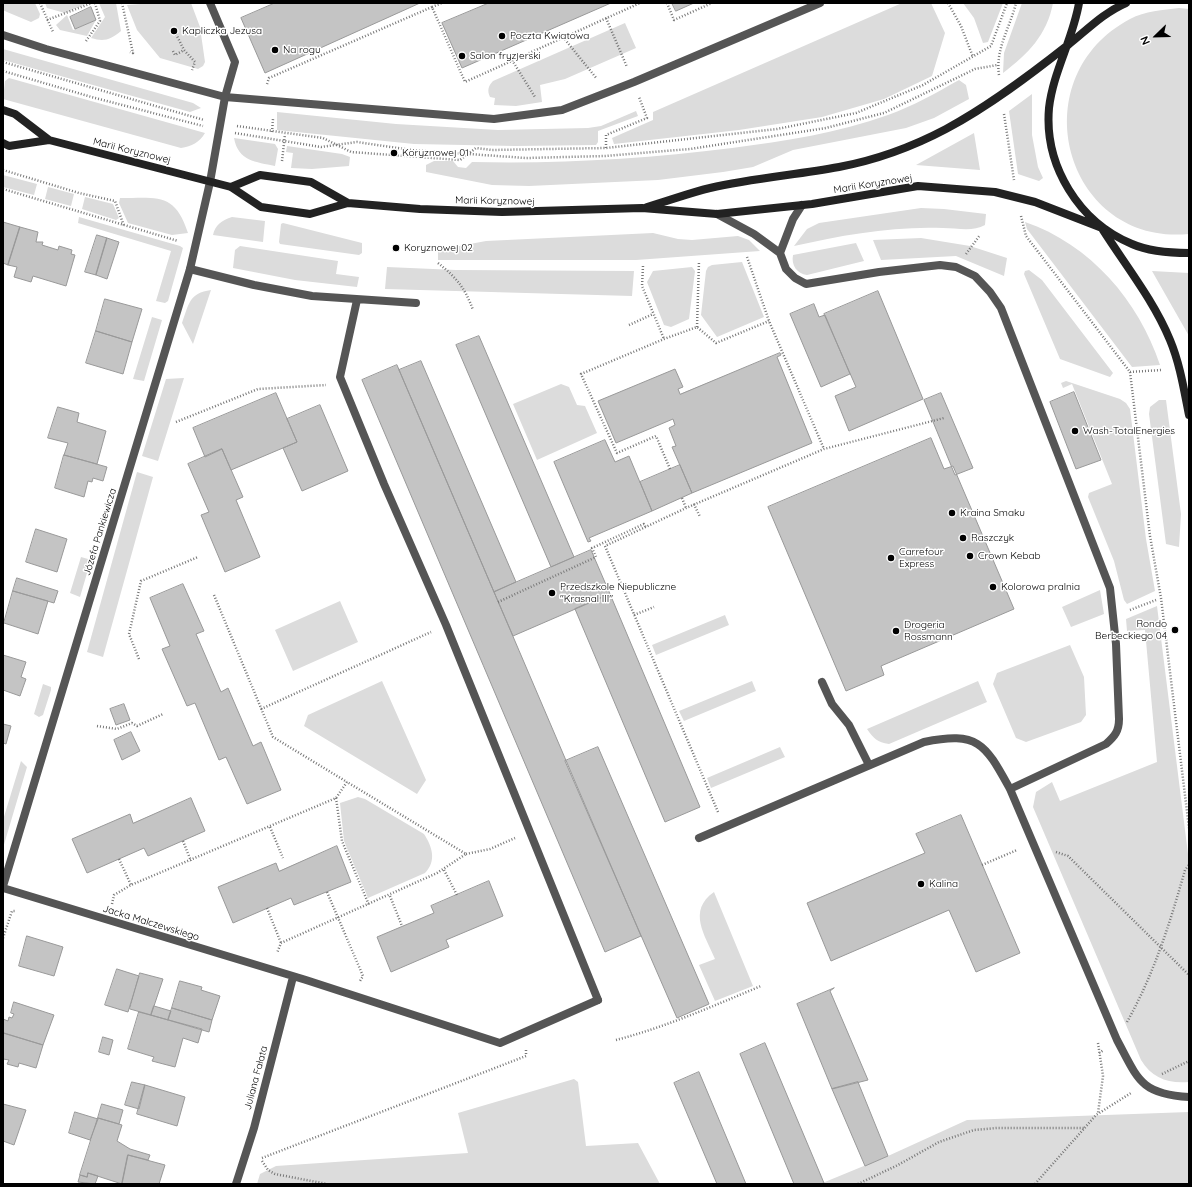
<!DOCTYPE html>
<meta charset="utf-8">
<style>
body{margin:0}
#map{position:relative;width:1192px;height:1187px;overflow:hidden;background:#fff;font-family:Quicksand,sans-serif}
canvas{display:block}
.frame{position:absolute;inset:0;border:4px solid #000;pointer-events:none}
.north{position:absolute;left:1136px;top:16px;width:40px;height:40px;-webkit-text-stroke:3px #fff;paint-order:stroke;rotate:247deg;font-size:11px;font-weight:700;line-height:16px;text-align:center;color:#000}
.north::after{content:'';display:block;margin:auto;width:14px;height:18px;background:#000;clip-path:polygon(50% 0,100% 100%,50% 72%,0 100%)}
</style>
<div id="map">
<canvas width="1192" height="1187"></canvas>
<div class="frame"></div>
<div class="north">N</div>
</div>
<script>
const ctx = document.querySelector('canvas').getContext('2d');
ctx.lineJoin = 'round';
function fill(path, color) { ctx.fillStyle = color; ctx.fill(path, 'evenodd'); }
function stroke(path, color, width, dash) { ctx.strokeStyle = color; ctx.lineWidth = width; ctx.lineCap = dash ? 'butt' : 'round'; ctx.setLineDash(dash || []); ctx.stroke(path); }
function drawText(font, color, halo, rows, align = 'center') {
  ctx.font = font + ' Quicksand,sans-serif'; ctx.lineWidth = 3; ctx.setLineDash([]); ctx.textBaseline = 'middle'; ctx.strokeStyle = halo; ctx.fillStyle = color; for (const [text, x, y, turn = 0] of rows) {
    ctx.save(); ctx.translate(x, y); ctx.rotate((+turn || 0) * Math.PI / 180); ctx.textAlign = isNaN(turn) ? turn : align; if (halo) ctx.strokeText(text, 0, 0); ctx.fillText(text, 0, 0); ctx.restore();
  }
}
const green = new Path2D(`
 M3 3H35L40 14 39 18 31 22 7 12 3 10Z
 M45 3H88L65 13 47 8Z
 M99 3H116L121 31C110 40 104 42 91 38L105 17Z
 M154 3H191L200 27 205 62 203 66 198 69 160 58 137 30 127 5Z
 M902 3H931L945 33 932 76 884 99 822 117 739 130 614 144 612 138 653 120V112Z
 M963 3H1003L988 42 983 43 974 18Z
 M1022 3H1053C1047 35 1028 54 1003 73L1004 53Z
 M1179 8 1189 9V234C1065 246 1019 78 1130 19 1145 11 1163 10 1179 8Z
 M67 15 73 30 96 20 87 36 60 30 56 25Z
 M625 23 636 48 565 79 540 85 542 102 516 106 494 105 495 98 490 97C487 91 488 86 493 81Z
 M3 49 193 103 201 108 190 112 3 60Z
 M9 78 205 133C199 143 192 146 181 148L3 99 5 81Z
 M959 80 966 85 969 99 934 118 906 128 793 150 753 167 723 172 658 180 529 186 492 185 426 172V165L434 161H453L458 167 466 168 472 162C559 164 645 159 732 148 785 141 838 133 888 115 913 106 936 93 959 80Z
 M1032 94V135L1038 167 1043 178 1039 181 1018 174 1009 111Z
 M636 111 638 116 598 131V142L596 145 515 146 414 144 277 130V112L396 124 498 130 588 128 601 126Z
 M974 133 980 170 916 165Z
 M234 138 275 144 278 149 275 166C256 162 238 161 234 138Z
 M287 146 342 154 350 157 349 166 312 169 291 168 293 153 286 152Z
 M3 175 37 184 34 195 3 187Z
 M48 187 74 194 71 206 45 199Z
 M85 197 113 204 119 218 116 220 82 209Z
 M120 198C157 198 175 192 188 233L172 235 128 223 119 203Z
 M921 208 944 209 986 214 985 225C973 232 957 228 943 228 893 226 843 235 794 246L807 229 819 223Z
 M79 217 180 246 183 248 168 301 165 303 156 301 171 251 78 223Z
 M232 217 265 221 263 242 213 235C215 225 222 220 232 217Z
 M1025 222C1090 244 1139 301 1160 365L1132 367 1027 229Z
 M283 223 362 243V253L359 255 280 244 279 242 281 224Z
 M653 233 678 239 692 240 738 236 749 240 760 251 636 260H438V250L486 241Z
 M921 238 970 246 1007 258 1004 276 956 256 881 260 873 240Z
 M856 243 864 261 807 275C797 274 791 265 793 255Z
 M240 246 338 261 336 274 359 277 357 287 295 280 233 268 235 250Z
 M742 262 764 317 717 337 701 315 706 271 708 267 712 265Z
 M387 267 456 270 634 271 632 296 385 289Z
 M692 267 695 271 689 319 671 327 664 325 647 282 653 271Z
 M1029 270 1042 280 1113 373 1110 377 1060 359 1024 274 1025 271Z
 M1152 271 1189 273V336Z
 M211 290 193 344 182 323C189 304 189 293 211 290Z
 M152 317 162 320 144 381 133 379Z
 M184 378 158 461 142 456 166 379Z
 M1066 381 1120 399 1126 403 1130 409 1146 539 1155 591 1127 604 1124 600 1114 561 1088 497 1089 493 1112 484 1072 384 1063 388 1061 383Z
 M561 384 569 387 577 405 585 406 597 433 537 460 513 404Z
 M1159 400H1166L1181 514 1179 547 1166 544 1149 414 1150 407Z
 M137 472 153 477 103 657 87 652Z
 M81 557 88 559 90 563 80 597 70 593Z
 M1100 590 1104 614 1071 627 1062 607Z
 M340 601 358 642 293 671 275 630Z
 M1157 606 1189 862V1082C1168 1084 1152 1078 1141 1060L1033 807 1036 792 1052 782 1060 801 1157 762 1145 630 1127 631 1126 619Z
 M725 615 729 625 656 655 652 645Z
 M1070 645 1084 677 1086 715 1081 722 1026 742 1016 738 993 684 997 673Z
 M382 681 426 780 417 794 304 726 308 715Z
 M752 681 756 691 684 721 679 711Z
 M978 681 987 702 889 744C877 742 874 739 867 729Z
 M43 684 51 687V690L43 715 39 717 34 714Z
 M780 747 785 757 711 788 707 778Z
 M21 761 27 767 3 848V820Z
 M358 797 365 799 424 834C432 846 437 861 425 873L368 898 344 841 340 803Z
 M714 892 753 986 715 1001 699 965 715 959C705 935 687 911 714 892Z
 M574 1079 578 1082 586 1146 638 1143 660 1184H257L260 1174 276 1166 468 1153 458 1113Z
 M1189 1112V1184H820L888 1156 967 1120Z`);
const building = new Path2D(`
 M275 3H420L265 73 241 18Z
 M489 3H611L462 68 442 23Z
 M672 3H694L676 11Z
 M91 7 96 20 75 29 70 17Z
 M3 222 20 227 8 265 3 263Z
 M20 227 38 232 36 242H43L42 245 58 250 59 246 72 250 71 254 75 255 66 286 33 276 31 282 14 277 17 267 8 265Z
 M97 235 107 238 96 275 85 272Z
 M107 238 119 242 107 279 96 275Z
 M878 291 923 399 849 431 835 396 856 387 824 314Z
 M105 299 142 309 132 342 96 331Z
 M814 304 819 317 825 315 850 374 821 387 790 314Z
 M96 331 132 342 123 374 86 363Z
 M479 336 574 557 551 567 456 345Z
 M780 353 781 355 777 357 812 443 692 493 672 447 676 446 669 428 675 425 673 419 616 443 598 401 675 369 683 387 678 389 680 394Z
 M421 361 516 582 494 592 399 370Z
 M397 365 641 936 605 952 362 380Z
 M1074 392 1101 460 1076 469 1050 402Z
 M276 393 297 442 231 470 222 449 205 457 193 428Z
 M941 393 973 468 955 475 924 400Z
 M320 405 348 471 302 491 283 448 297 442 287 419Z
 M58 407 79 413 77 422 106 431 97 464 64 455 68 443 48 438Z
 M931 438 944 469 953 466 1014 609 881 666 884 675 846 691 768 507Z
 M605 440 615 462 629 456 652 511 589 538 591 541 588 542 554 462Z
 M222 449 243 497 236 500 260 557 225 572 201 515 209 512 188 464Z
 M64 455 107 467 103 481 93 478 92 482 88 481 84 497 55 488Z
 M680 465 692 493 652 511 640 482Z
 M36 529 67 539 57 572 26 562Z
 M591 550 610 594 513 636 494 592Z
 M17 578 58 591 54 603 13 591Z
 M183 584 204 631 196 634 221 692 228 688 253 746 261 742 281 790 247 804 226 757 219 760 195 703 187 706 162 649 170 646 150 598Z
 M13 591 48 601 38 634 4 623Z
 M610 594 700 807 665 822 575 609Z
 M3 655 26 662 21 677 26 679 20 696 3 690Z
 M124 704 130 720 116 725 110 709Z
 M3 724 11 726 6 744 3 743Z
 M131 732 140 751 122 760 114 740Z
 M598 747 709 1004 677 1018 565 761Z
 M191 798 205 831 148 856 144 848 87 873 72 839 130 814 133 823Z
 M961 815 1020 953 976 972 949 910 831 961 807 903 925 853 916 834Z
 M337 846 351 882 294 905 291 898 233 923 218 887 276 863 279 871Z
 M489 881 503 916 446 940 449 947 391 972 377 937 434 913 431 906Z
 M27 936 63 947 54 976 19 966Z
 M117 969 139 976 128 1012 105 1005Z
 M140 973 163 979 151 1015 130 1009Z
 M180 981 202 987 201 990 220 996 212 1020 172 1008Z
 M834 988 830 991 868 1080 832 1089 797 1004Z
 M14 1002 54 1015 43 1045 3 1033V1019L8 1021 9 1017 12 1018 14 1014 11 1013Z
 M154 1006 171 1011 168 1020 151 1015Z
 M172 1008 212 1020 209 1032 168 1020Z
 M139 1012 202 1029 198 1043 183 1038 175 1067 152 1061 154 1057 128 1049Z
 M4 1033 43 1045 36 1068 19 1063 18 1067 7 1064 9 1060 3 1059Z
 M103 1037 113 1040 109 1055 99 1052Z
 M765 1043 824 1183 820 1184H794L740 1054Z
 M699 1072 746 1184H717L674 1083Z
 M132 1082 145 1085 139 1109 125 1105Z
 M858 1082 888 1156 865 1166 832 1089Z
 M145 1085 185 1097 177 1126 137 1114Z
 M3 1104 26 1110 14 1145 3 1141Z
 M102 1104 123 1110 119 1124 98 1118Z
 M75 1112 98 1119 90 1140 69 1133Z
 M98 1118 122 1125 117 1141 130 1149 150 1155 148 1160 128 1155 122 1184 88 1173 87 1177 80 1175Z
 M128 1155 165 1165 159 1184H122Z
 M88 1173 98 1176 95 1184 78 1182 80 1175 87 1177Z`);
const path = new Path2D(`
 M40 3 53 32
 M122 3 133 53 130 52
 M667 3 674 20 712 3
 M948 3 961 26 973 57
 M432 7 442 3
 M606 18 627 67
 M47 20 92 3
 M176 34 184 50 195 62 192 70
 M563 37 597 79
 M86 41 100 21 95 3
 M173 51 175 55 184 50
 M512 60 535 97
 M3 62 204 120
 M3 71 95 98 203 126
 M999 75C995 49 1010 28 1016 3
 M267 84 269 78 432 7 465 82 640 3
 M1004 114 1014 180
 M237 126 323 138 351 152 460 160 476 148 492 150 606 148 777 129 856 113 923 85 991 46 1007 3
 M272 132 273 119
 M235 133 321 147 357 142 411 150 526 158 605 156 690 149 826 128 884 113 975 69 997 65
 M606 148V135L647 118 639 97
 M282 161 285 134
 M3 170 79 193 115 201 124 226
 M3 189 178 241
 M1021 216 1026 236 1130 372 1150 536 1161 598 1189 828
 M966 254 980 235
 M747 257 769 321 824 449
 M438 263C457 278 465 288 473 310
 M643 266 642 286 664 339
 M629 325 653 314
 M697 327 699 261
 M1130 372 1161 370
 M176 422 258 389 326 385
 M670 469 656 436 617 453 581 374 664 339 697 327 716 343 769 321
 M682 498 686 508
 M694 504 700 517
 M214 595 273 737 347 782
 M498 602 596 557 592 548 644 524 646 528
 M1130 610 1156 600
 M634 615 654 607
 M139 659 129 634 141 581 198 557
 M261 709 431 632
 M97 726 117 729 132 723 137 726 163 714
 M336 798 342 841 369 905
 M718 812 605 546 686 508 824 449 944 418
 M270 827 283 858
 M183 841 191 861
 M1056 852 1068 856 1189 975
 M466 854 490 849 515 838
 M119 859 131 885
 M982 865 1017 850
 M444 870 457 895
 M327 892 363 976 360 981
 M390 896 402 926
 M112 904 114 895 131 885 336 798 347 782 466 854 437 873 281 943 277 953
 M267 908 281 943
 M3 938 12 911H15
 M1127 1022C1154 974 1170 923 1185 870L1189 865
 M616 1040C666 1027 713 1006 761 986
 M1098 1043 1103 1076 1098 1113
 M1099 1053 1104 1050
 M1162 1074 1189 1061
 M262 1158 526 1056V1050
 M262 1161 268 1170 275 1174 327 1184
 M858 1184 898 1165 939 1142 974 1130 997 1128H1085
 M1035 1184 1096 1115 1131 1093`);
const lane = new Path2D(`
 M210 3 235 62 225 97
 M3 35 46 49 225 97 494 119 562 110 634 82 820 3
 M190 269 254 285 312 296 416 303
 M357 300 340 377 384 484 446 625 598 1000
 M822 682 832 704 849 725 869 765`);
const street = new Path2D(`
 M717 214 754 234 780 253 786 269 795 278 806 284 879 272 940 265 956 267 975 276 990 292 1001 308 1110 588 1116 644 1119 719C1119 731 1115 736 1106 744L1010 789
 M780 253 793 219 802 205
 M699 838 924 742C979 731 985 744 1010 789L1117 1040C1138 1079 1140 1094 1189 1097
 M3 886 190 269 210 182 225 97
 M3 888 306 980 500 1043 598 1000
 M236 1184 254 1128 293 977`);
const secondary = new Path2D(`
 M1079 3C1073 39 1053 72 1049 108 1044 166 1079 222 1132 244 1150 252 1170 253 1189 253
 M3 110 15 114 49 140
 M3 143 9 146 49 140 231 187 261 207 310 214 348 203 420 209 502 212 642 208 717 214 812 204 918 186 995 192 1035 202 1102 228
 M231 187 260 175 311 182 348 203
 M647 207C668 201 689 193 710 188 752 178 796 175 839 167 876 160 912 147 946 129 989 106 1030 75 1068 45 1087 30 1103 13 1126 3
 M1103 230C1126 266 1154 301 1170 340 1180 364 1184 390 1189 415`);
const markers = [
 [174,31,4,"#000"],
 [502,36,4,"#000"],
 [275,50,4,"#000"],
 [462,56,4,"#000"],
 [394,153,4,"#000"],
 [396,248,4,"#000"],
 [1075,431,4,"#000"],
 [952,513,4,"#000"],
 [963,538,4,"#000"],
 [970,556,4,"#000"],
 [891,558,4,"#000"],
 [993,587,4,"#000"],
 [552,593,4,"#000"],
 [1175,630,4,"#000"],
 [896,631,4,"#000"],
 [921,884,4,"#000"]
];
const poiNames = [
 ["Kapliczka Jezusa",182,31],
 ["Poczta Kwiatowa",510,36],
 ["Na rogu",283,50],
 ["Salon fryzjerski",470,56],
 ["Koryznowej 01",402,153],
 ["Koryznowej 02",404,248],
 ["Wash-TotalEnergies",1083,431],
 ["Kraina Smaku",960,513],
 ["Raszczyk",971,538],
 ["Carrefour",899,552],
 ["Express",899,564],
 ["Crown Kebab",978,556],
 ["Przedszkole Niepubliczne",560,587],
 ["\"Krasnal III\"",560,599],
 ["Kolorowa pralnia",1001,587],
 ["Rondo",1167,624,"right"],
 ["Berbeckiego 04",1167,636,"right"],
 ["Drogeria",904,625],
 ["Rossmann",904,637],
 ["Kalina",929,884]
];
const streetNames = [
 ["Marii Koryznowej",132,151,14],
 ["Marii Koryznowej",873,184,-9],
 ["Marii Koryznowej",495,201,1],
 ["Józefa Pankiewicza",100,532,-73],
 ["Jacka Malczewskiego",151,923,17],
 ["Juliana Fałata",256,1078,-75]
];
fill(green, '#dcdcdc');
fill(building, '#c4c4c4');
stroke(building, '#999', 1);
stroke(path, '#777', 2.5, [1, 2]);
stroke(lane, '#555', 8);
stroke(street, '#555', 8);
stroke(secondary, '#222', 8);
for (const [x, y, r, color] of markers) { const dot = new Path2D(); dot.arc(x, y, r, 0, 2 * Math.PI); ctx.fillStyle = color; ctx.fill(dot); stroke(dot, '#fff', 1.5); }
drawText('10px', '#000', '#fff', poiNames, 'left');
drawText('10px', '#000', '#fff', streetNames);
</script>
